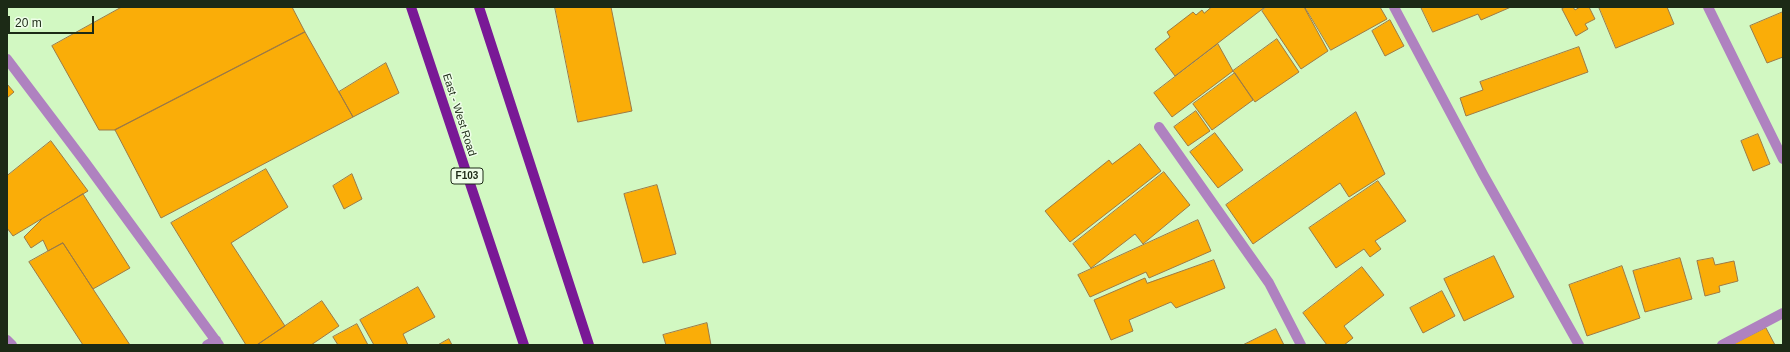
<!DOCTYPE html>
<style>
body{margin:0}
#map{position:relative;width:1790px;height:352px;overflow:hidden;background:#d2f8c2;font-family:Arial,sans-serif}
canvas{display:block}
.frame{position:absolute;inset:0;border:8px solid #1c2a16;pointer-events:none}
.scale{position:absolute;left:8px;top:16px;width:86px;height:18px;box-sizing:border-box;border:2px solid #1c2a16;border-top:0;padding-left:5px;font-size:12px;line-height:14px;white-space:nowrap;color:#1c2a16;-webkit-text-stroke:3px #eefee8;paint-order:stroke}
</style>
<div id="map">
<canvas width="1790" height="352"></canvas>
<div class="frame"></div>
<div class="scale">20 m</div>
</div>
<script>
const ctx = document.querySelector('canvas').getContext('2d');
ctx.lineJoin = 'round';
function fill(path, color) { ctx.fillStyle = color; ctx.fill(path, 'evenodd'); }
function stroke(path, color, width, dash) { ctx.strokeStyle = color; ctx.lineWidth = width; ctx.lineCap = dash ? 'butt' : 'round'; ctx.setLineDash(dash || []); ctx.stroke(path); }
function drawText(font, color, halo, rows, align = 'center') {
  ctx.font = font + ' Arial,sans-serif'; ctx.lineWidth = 3; ctx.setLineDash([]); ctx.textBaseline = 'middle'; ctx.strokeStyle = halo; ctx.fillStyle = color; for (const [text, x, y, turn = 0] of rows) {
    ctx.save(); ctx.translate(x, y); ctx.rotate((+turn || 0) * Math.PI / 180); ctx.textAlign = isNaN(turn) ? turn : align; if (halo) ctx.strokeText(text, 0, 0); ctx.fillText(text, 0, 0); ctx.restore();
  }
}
const building = new Path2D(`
 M122 7H292L305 32 115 130H99L52 46Z
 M555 7H611L632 111 578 122Z
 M1212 7H1265L1175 76 1155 49 1170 37 1167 32 1193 12 1196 15 1202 10 1204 13Z
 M1266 7H1304L1328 51 1301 69 1262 11Z
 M1305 7H1380L1387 19 1331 50Z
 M1421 7H1511L1481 20 1478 14 1433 32Z
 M1566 7H1573L1575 10 1580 7H1589L1595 19 1585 24 1588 29 1576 36 1562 9Z
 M1599 7H1667L1674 24 1616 48Z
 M1783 12V57L1767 63 1750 26Z
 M1390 20 1404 46 1385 56 1372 31Z
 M305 32 353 117 161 218 115 130Z
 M1277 39 1299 72 1255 102 1233 71Z
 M1218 44 1233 71 1172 117 1154 93Z
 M1579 47 1588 72 1466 116 1460 98 1483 90 1480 82Z
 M386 63 399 93 353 117 339 92Z
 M1235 73 1253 100 1212 130 1193 104Z
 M7 84 14 92 7 98Z
 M1196 111 1210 131 1188 146 1174 127Z
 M1356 112 1385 174 1349 197 1340 183 1253 244 1226 205Z
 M1215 133 1243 170 1218 188 1190 152Z
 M1758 134 1770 164 1753 171 1741 141Z
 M51 141 88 191 13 236 7 228V176Z
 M1140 144 1161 171 1070 242 1045 211 1109 160 1112 164Z
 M266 169 288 207 231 243 285 326 257 345H246L171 223Z
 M1164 172 1190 205 1143 244 1135 234 1091 268 1073 244Z
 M352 174 362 199 344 209 333 186Z
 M1378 181 1406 221 1375 241 1381 249 1370 257 1364 249 1336 268 1309 228Z
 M657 185 676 254 643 263 624 194Z
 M83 194 130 268 93 289 63 243 48 251 43 240 31 248 24 237 42 219Z
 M1198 220 1211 251 1149 278 1146 272 1090 297 1078 275Z
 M63 243 93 289 130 345H83L29 262Z
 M1494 256 1514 297 1464 321 1444 279Z
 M1680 258 1692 299 1645 312 1633 271Z
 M1713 258 1715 265 1734 261 1738 281 1719 286 1720 292 1705 296 1697 261Z
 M1214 260 1225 288 1176 308 1171 302 1129 320 1133 331 1111 340 1094 300 1145 278 1147 283Z
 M1622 266 1640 318 1587 336 1569 285Z
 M1362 267 1384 295 1344 326 1353 338 1344 345H1327L1303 313Z
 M418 287 435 317 403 334 408 345H374L360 320Z
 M1442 291 1455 316 1423 333 1410 308Z
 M322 301 339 326 311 345H257Z
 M707 323 711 345H666L663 335Z
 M357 324 368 345H338L333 337Z
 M1766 328 1775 345H1732Z
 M1276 329 1284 345H1243Z
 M449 339 452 345H438Z`);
const minor = new Path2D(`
 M1394 7 1483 174 1579 345
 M1708 7 1783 159
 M7 59 85 162 219 345
 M1159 127 1269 283 1301 345
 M7 340 12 345
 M207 345 216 340
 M1722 345 1783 313`);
const primary = new Path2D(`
 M411 7 524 345
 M479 7 589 345`);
const shields = [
 [467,176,32]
];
const shieldNames = [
 ["F103",467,176]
];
const streetNames = [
 ["East - West Road",459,115,72]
];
fill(building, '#faad08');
stroke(building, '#9c7a46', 1);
stroke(minor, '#af82c0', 10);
stroke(primary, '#791996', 10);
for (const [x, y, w] of shields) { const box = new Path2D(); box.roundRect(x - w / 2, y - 8, w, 16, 3); ctx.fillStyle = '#eefee8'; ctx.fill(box); stroke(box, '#1c2a16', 1); }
drawText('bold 10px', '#1c2a16', null, shieldNames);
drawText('11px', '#1c2a16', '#eefee8', streetNames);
</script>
